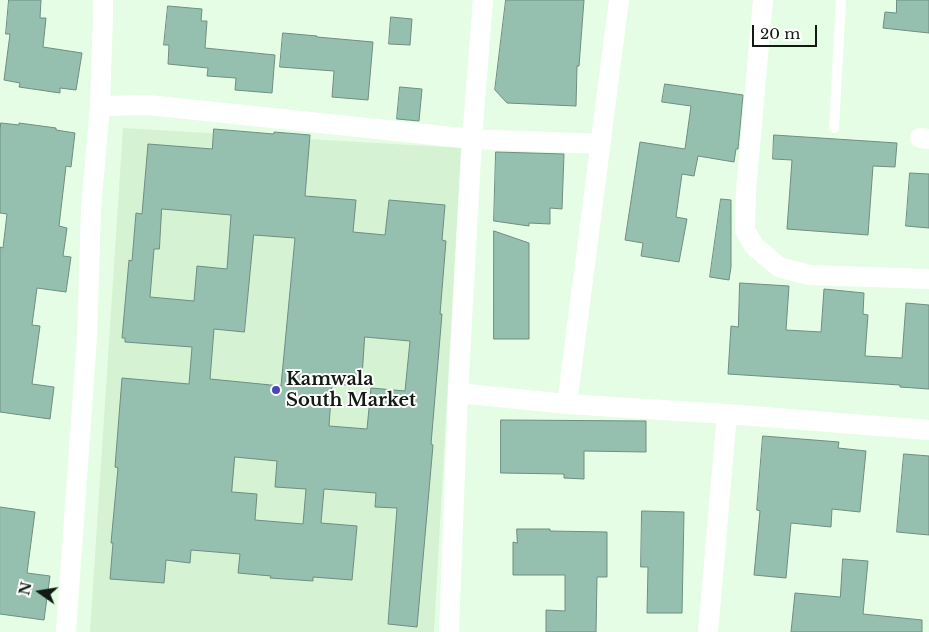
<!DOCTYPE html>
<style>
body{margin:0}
#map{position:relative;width:929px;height:632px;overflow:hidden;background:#e5fde4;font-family:"Libre Baskerville",serif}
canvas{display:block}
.north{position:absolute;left:15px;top:567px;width:50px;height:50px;-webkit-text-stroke:4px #fff;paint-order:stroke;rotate:283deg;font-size:14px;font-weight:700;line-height:20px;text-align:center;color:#121b12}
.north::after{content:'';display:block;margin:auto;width:18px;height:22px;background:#121b12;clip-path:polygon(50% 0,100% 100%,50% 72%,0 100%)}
.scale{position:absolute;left:752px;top:25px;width:65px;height:22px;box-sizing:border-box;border:2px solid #121b12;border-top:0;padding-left:6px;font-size:15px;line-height:18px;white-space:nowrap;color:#121b12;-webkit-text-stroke:4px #fff;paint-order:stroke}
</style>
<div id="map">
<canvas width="929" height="632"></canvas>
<div class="north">N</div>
<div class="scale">20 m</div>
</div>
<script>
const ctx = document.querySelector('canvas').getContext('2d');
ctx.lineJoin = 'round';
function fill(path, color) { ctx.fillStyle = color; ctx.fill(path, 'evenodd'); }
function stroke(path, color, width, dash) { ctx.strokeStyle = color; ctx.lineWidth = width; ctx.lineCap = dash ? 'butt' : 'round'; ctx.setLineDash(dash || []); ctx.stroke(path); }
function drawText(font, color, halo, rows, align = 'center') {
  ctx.font = font + ' "Libre Baskerville",serif'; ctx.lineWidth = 4; ctx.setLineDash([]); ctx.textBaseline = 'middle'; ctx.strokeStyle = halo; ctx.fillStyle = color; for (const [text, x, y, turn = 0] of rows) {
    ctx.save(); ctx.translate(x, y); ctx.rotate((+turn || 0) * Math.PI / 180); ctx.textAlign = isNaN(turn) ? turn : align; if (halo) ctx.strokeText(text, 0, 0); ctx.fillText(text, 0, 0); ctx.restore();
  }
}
const built = new Path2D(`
 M123 128 461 148 434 632H90Z`);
const building = new Path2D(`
 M9 0H41L40 18H46L43 47 82 53 76 90 60 88V93L19 87 20 83 4 80 10 34H6Z
 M506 0H584L579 66H577L576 106 507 103 495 90Z
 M897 0H929V33L883 28 885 12 896 13Z
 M168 6 202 9 201 21H207L205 48 275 55 272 93 235 90 236 78 207 76 208 68 168 64 169 45H164Z
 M391 17 412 19 410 45 389 44Z
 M283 33 317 36V37L373 42 368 100 332 97 334 71 280 67Z
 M665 84 743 95 738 149H736L734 162 698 156 694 176 682 174 676 217 687 219 679 262 641 256 643 243 625 240 640 142 685 149 691 106 662 102Z
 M400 87 422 89 419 121 397 119Z
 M1 123 19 125V123L56 128V130L75 133 71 167 66 166 59 226 67 228 63 256 71 257 66 292 37 288 32 325 40 326 32 384 54 387 50 419 0 412V247L3 248 7 214 0 213V133Z
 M214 129 274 134V132L310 135 305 196 356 200 353 232 385 235 389 200 445 205 442 240 446 241 440 314H442L431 444 433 445 417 627 388 624 397 508 375 507 376 493 324 489 321 523 357 526 352 580 313 577V581L270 578 271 576 238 573 240 554 191 550 190 563 166 560 164 583 110 579 113 543H111L118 468 115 467 122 378 189 384 192 347 125 342V338H122L129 260 132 261 136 213 142 214 148 144 212 149ZM162 209 231 215 227 269 197 266 194 301 150 297 154 249H159ZM254 235 295 238 281 386 210 379 214 329 244 332ZM365 337 410 341 405 391 371 388 367 429 329 426 332 384 361 386ZM235 457 277 461 275 487 306 489 303 524 255 520 257 494 232 492Z
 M774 135 897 143 895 167 873 166 868 235 787 229 792 160 773 159Z
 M496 152 564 154 562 209 550 208V224L529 223V226L494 221Z
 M910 173 929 174V228L906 226Z
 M721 199 731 200V267L729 280 710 277Z
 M494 231 529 243V339H494Z
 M740 283 789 286 786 330 821 332 824 289 864 293 863 314 868 315 865 356 902 358 906 303 929 305V389L900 387V385L728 374 731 326 738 327Z
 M501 420 646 421V452L584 451V479L564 478V474L501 473Z
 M763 436 839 442 838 448 866 451 860 512 832 509 831 527 791 523 786 578 754 575 760 511 757 510Z
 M904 454 929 456V535L897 532Z
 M0 507 35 512 27 573 50 576 44 620 0 614Z
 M642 511 684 512 682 613H647L648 567H641Z
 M517 529H550V531L607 532V577H597L596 632H546V610L565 611V575H513V542L517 543Z
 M843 559 868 561 863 614 922 620V632H791L795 593 840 597Z`);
const lane = new Path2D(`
 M834 128 841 0`);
const street = new Path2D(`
 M763 0 746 190 745 230 754 246 779 267 809 275 929 279
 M100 106 103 17V0
 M920 138 929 139
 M458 393 567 404 727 414 929 430
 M567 404 619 0
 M66 632 87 337 91 209 100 106 148 105 472 139 600 144
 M449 632 458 393 472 139 483 0
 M708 632 727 414`);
const markers = [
 [276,390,5,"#4745bb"]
];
const poiNames = [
 ["Kamwala",286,380],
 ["South Market",286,401]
];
fill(built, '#d5f2d3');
fill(building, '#95c0b0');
stroke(building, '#6e8e82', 1);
stroke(lane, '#fff', 10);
stroke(street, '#fff', 20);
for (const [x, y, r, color] of markers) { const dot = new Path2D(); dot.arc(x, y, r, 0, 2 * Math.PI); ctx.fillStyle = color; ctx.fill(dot); stroke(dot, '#fff', 2); }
drawText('bold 18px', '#121b12', '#fff', poiNames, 'left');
</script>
